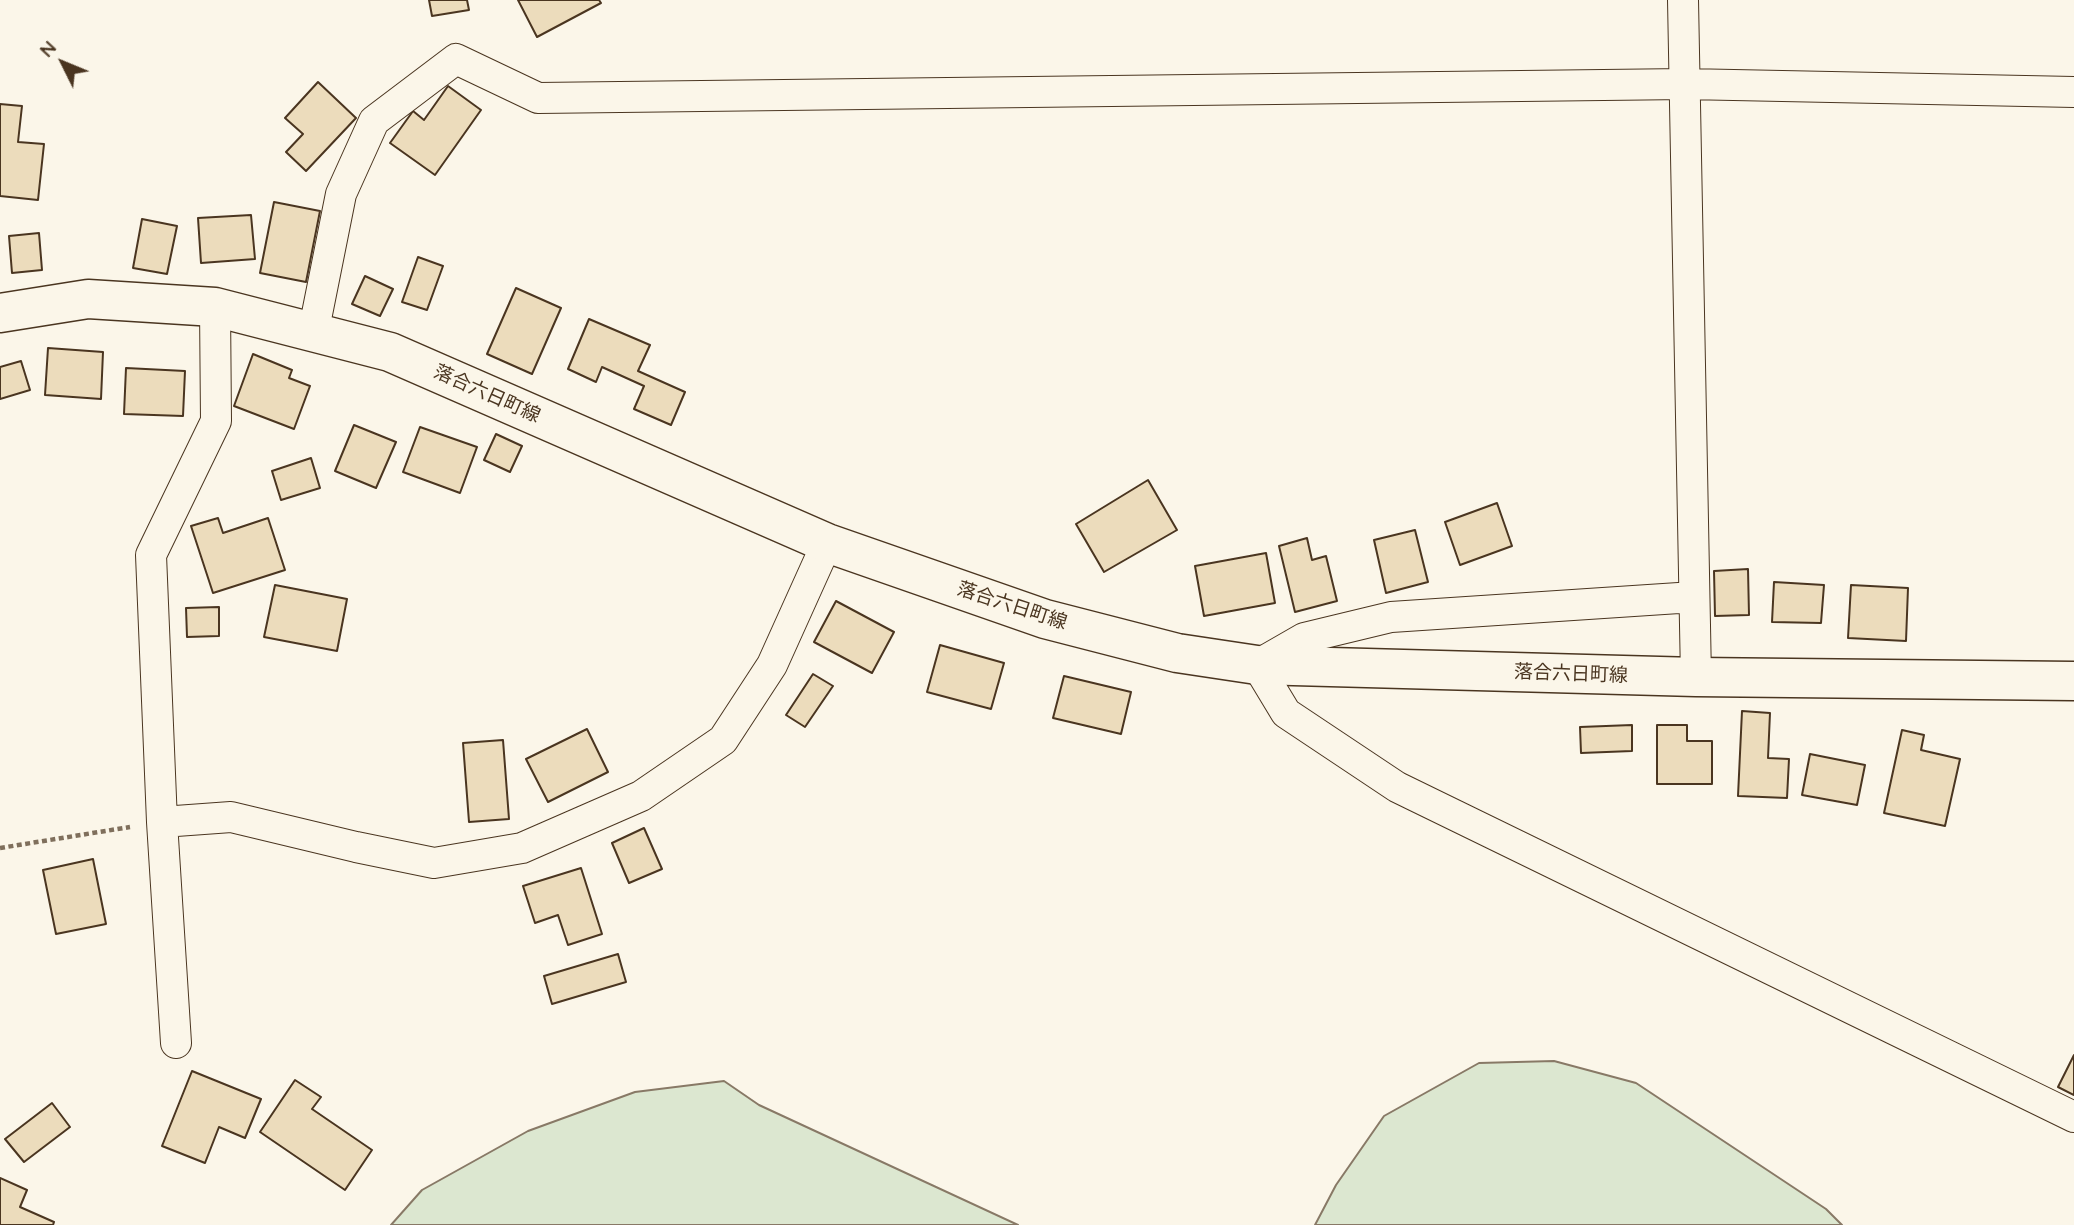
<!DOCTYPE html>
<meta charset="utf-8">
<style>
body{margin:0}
#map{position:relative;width:2074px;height:1225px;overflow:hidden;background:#fbf6e9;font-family:Quicksand,sans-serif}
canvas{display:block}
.north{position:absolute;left:28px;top:28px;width:70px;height:70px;-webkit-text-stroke:5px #fbf6e9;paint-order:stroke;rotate:313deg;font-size:19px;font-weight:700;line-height:28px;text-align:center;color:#4a3520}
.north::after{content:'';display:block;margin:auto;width:24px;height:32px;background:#4a3520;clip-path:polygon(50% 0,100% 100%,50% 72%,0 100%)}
</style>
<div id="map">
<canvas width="2074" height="1225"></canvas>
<div class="north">N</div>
</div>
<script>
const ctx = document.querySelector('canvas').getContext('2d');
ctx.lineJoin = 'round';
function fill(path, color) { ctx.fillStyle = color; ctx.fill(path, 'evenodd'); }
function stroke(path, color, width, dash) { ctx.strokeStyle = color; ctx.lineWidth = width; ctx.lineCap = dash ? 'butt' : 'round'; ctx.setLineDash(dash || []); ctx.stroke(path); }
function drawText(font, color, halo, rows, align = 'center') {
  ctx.font = font + ' Quicksand,"Noto Sans JP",sans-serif'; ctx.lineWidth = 5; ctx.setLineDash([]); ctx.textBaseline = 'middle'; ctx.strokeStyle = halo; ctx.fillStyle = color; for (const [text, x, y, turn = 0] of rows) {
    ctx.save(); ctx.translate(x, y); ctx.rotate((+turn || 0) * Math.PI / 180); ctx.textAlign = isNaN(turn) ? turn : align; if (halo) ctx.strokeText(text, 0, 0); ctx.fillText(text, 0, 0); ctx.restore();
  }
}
const green = new Path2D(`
 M1554 1061 1636 1083 1826 1209 1842 1225H1315L1336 1185 1384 1116 1479 1063Z
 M724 1081 759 1105 1018 1225H391L422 1190 528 1131 635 1092Z`);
const building = new Path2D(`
 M429 0H467L469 10 432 16Z
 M518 0H599L601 3 537 37Z
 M318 82 356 118 306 171 286 152 303 134 285 118Z
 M448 86 481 110 435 175 390 143 413 111 424 120Z
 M0 104 22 106 18 142 44 144 38 200 0 196Z
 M274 202 320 211 306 282 260 273Z
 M251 215 255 259 201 263 198 218Z
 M142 219 177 226 167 274 133 268Z
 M39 233 42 270 12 273 9 236Z
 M418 257 443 266 427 310 402 302Z
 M365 276 393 289 380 316 352 304Z
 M516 288 561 308 532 374 487 354Z
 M589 319 650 345 638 371 685 392 671 425 634 409 644 386 602 367 596 382 568 369Z
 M48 348 103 352 101 399 45 395Z
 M253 354 292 370 289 378 310 386 294 429 234 406Z
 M21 361 30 390 0 399V367Z
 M126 368 185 371 183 416 124 414Z
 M354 425 396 442 376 488 335 471Z
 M420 427 477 447 460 493 403 472Z
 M496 434 522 446 510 472 484 460Z
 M311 458 320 488 281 500 272 471Z
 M1148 480 1177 530 1104 572 1076 524Z
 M1497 503 1512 546 1460 565 1445 522Z
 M218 518 223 533 268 518 285 570 213 593 191 526Z
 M1415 530 1428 582 1386 593 1374 540Z
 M1307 538 1312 560 1326 556 1337 601 1295 612 1279 546Z
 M1266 553 1275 603 1204 616 1195 566Z
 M1748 569 1749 615 1715 616 1714 571Z
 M1774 582 1824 585 1821 623 1772 622Z
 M275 585 347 599 337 651 264 637Z
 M1851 585 1908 588 1906 641 1848 638Z
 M836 601 894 632 872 673 814 642Z
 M219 607V636L187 637 186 608Z
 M940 645 1004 663 991 709 927 692Z
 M813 674 833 686 805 727 786 715Z
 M1064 676 1131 692 1121 734 1053 718Z
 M1742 711 1770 713 1768 758 1789 759 1787 798 1738 796Z
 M1632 725V751L1581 753 1580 727Z
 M1657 725H1687V741H1712V784H1657Z
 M587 729 608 772 548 802 526 759Z
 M1902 730 1924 735 1921 750 1960 759 1945 826 1884 813Z
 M503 740 509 819 469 822 463 743Z
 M1810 754 1865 765 1857 805 1802 795Z
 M644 828 662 869 629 883 612 843Z
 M93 859 106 924 56 934 43 870Z
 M581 868 602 934 568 945 558 915 535 923 523 886Z
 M618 954 626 982 552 1004 544 976Z
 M2074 1055V1095L2058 1087Z
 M192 1071 261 1099 245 1138 219 1127 205 1163 162 1146Z
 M295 1080 321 1097 312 1109 372 1150 345 1190 260 1132Z
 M52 1103 70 1127 24 1162 5 1139Z
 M0 1178 27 1190 20 1207 54 1222 53 1225H0Z`);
const path = new Path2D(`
 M0 848 130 827`);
const street = new Path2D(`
 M1683 0 1696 677
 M313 334 341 194 374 121 456 59 538 98 1685 84 2074 92
 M1694 597 1391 617 1304 638 1257 665 1286 713 1397 787 2074 1117
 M162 822 231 817 356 847 434 863 522 848 641 796 723 740 772 665 827 543
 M176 1043 162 822 151 555 216 421 215 307`);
const secondary = new Path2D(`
 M0 313 88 299 215 307 390 352 827 543 1045 619 1177 653 1257 665 1696 677 2074 681`);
const streetNames = [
 ["落合六日町線",487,394,24],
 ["落合六日町線",1012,606,18],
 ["落合六日町線",1571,674,2]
];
fill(green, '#dce7d0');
stroke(green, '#887966', 2);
fill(building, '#ecdcbc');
stroke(building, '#4a3520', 2);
stroke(street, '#4a3520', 32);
stroke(secondary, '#4a3520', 41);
stroke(path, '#7f6f5c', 4.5, [5, 3.5]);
stroke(street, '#fbf6e9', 30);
stroke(secondary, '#fbf6e9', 38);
drawText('19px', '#4a3520', '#fbf6e9', streetNames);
</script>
